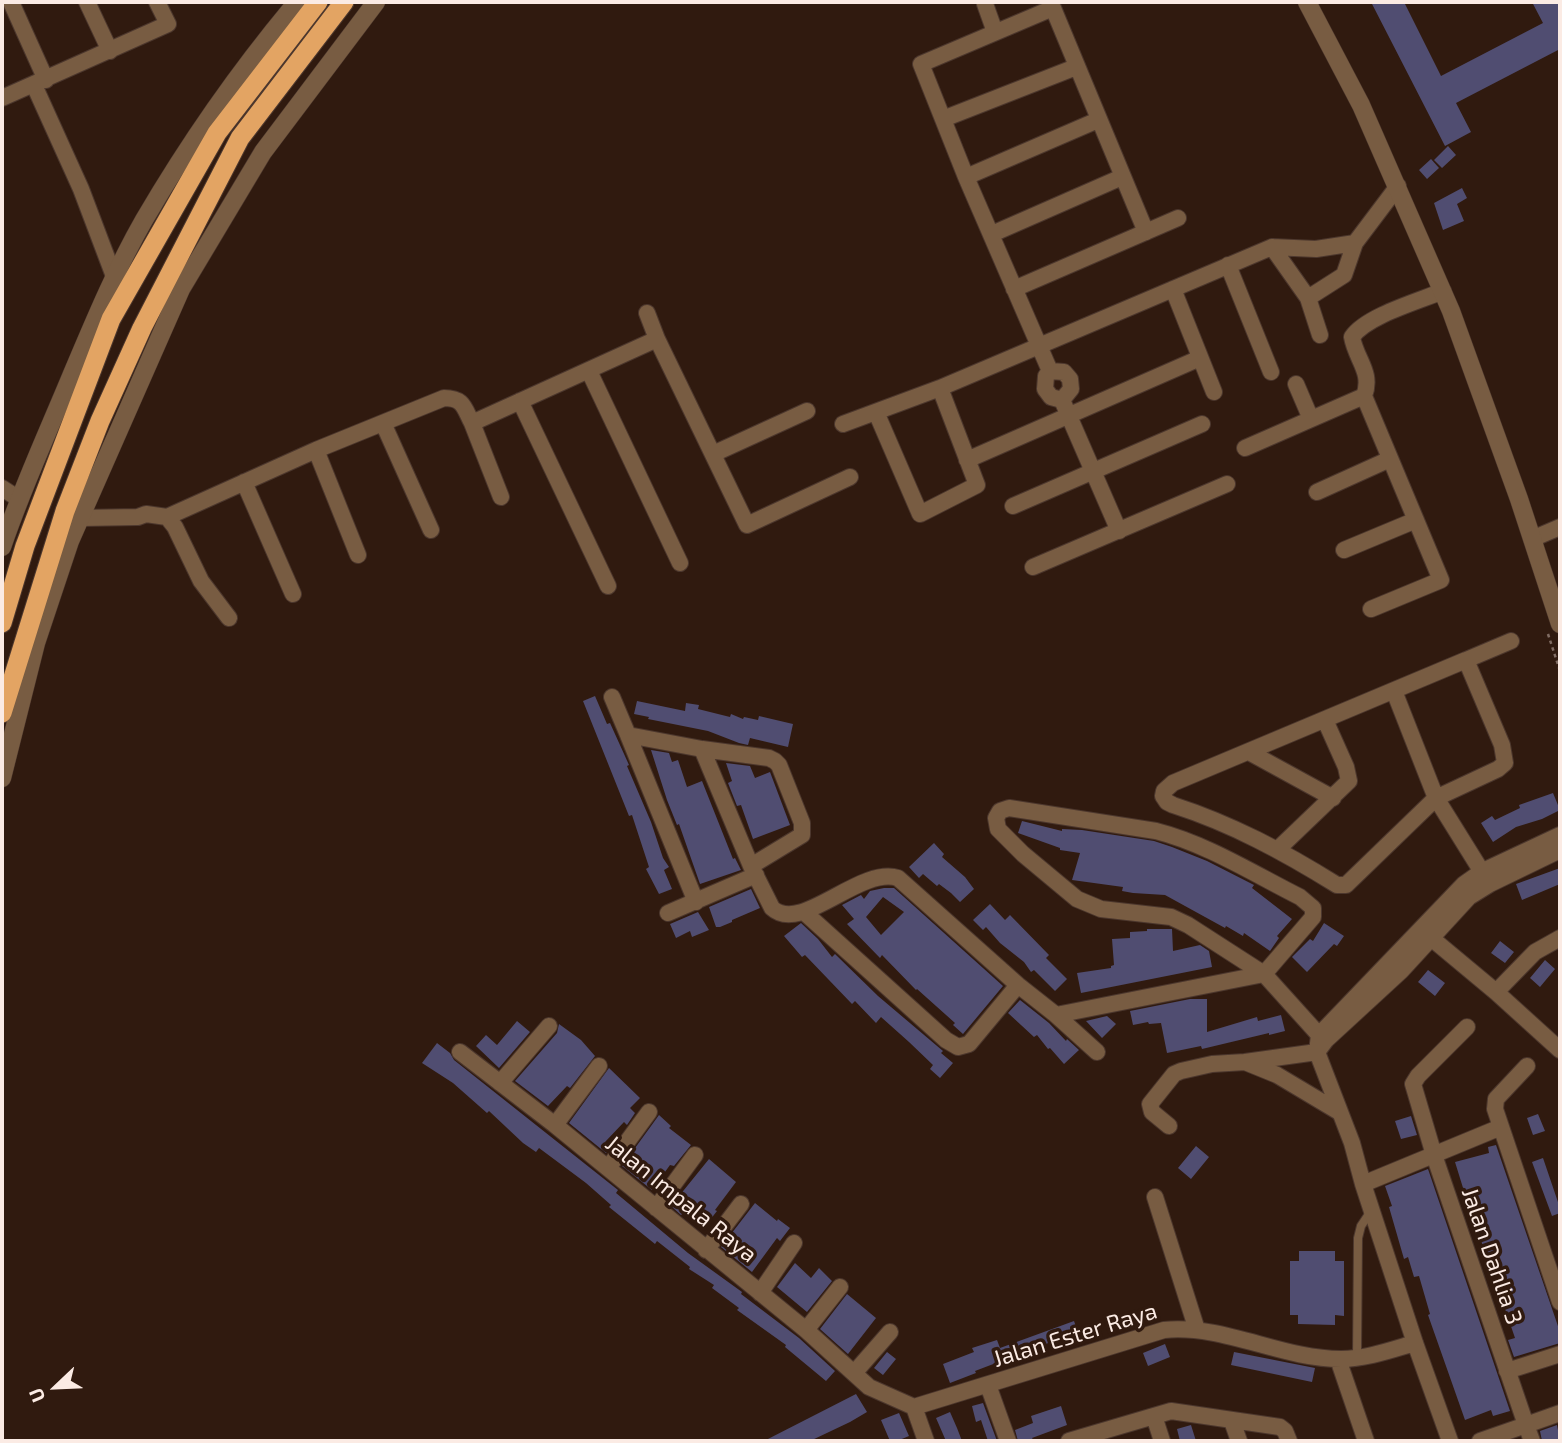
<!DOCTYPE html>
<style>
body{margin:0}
#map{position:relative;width:1562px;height:1443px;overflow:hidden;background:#301a0f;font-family:"Exo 2",sans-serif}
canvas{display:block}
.frame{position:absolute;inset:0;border:4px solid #fbebe4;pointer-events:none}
.north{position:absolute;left:21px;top:1352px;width:70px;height:70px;-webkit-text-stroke:5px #301a0f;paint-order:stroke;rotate:247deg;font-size:19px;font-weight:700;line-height:28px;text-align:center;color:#fbebe4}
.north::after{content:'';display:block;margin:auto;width:24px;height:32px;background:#fbebe4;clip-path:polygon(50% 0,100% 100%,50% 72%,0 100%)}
</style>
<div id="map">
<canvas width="1562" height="1443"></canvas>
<div class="frame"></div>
<div class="north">U</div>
</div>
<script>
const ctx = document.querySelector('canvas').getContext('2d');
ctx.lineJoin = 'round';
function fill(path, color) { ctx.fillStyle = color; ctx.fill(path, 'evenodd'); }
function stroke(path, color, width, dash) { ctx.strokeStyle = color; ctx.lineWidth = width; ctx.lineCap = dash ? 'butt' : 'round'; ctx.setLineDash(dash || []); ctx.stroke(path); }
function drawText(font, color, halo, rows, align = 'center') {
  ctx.font = font + ' "Exo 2",sans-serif'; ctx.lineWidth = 7; ctx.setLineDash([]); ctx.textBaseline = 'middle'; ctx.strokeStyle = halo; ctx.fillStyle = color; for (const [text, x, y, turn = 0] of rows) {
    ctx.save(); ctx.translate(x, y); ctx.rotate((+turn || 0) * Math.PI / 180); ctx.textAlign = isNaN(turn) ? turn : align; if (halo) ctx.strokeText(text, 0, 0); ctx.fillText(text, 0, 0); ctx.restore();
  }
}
const building = new Path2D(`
 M1371 2H1404L1441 76 1543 23 1532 2H1560V49L1456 103 1471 132 1445 146Z
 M1448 146 1456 155 1442 168 1434 160Z
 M1431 159 1439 168 1427 179 1419 170Z
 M1462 188 1467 198 1457 204 1464 221 1443 230 1434 203Z
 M595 696 607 724 610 723 629 765 627 766 651 822 663 858 669 867 664 870 672 889 659 894 646 869 649 867 632 815 629 816 583 701Z
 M637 701 685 711 686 703 699 705 698 709 730 717 731 714 743 719 744 717 758 720 759 716 793 724 788 747 750 738 748 745 739 743 708 731 648 719 649 717 634 714Z
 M651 750 669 753 672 762 678 760 687 787 702 781 733 859 735 858 741 870 700 884 679 824 677 825 667 800Z
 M726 763 750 766 755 778 770 772 790 825 753 839 741 805 737 806 728 783 732 781Z
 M1553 793 1560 810 1542 819 1516 827 1493 842 1481 823 1492 816 1495 820 1520 808 1519 805Z
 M1022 821 1062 831V829L1082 830 1154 841 1172 847 1207 861 1254 885 1252 888 1292 919 1277 936 1279 938 1270 951 1244 933 1243 936 1226 926 1225 928 1165 895 1133 893 1122 891 1123 887 1072 880 1080 853 1060 850V848L1018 833Z
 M934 843 944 854 942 857 965 877 974 889 960 902 951 893 939 884 937 886 923 874 919 878 909 867Z
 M1560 868V884L1522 900 1516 884Z
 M884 888H894L1003 986 963 1034 953 1025 955 1023 917 989 916 990 882 955 880 958 847 924 854 919 842 905 861 895 864 899 870 891ZM883 897 904 912 881 935 866 917Z
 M751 889 760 908 732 920V922L720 927H716L709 907Z
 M990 904 1005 920 1010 915 1049 955 1046 958 1067 979 1055 991 1034 970 1031 972 1024 962 1000 943 986 927 983 930 973 920Z
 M698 912 709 930 692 937 690 931 676 938 670 924Z
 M801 923 818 939 832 957 835 954 878 996 943 1051 941 1053 953 1063 940 1078 930 1069 933 1065 909 1042 881 1017 876 1023 855 1001 852 1004 805 955 802 957 784 936Z
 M1324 923 1344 936 1337 946 1334 944 1307 972 1292 957 1310 939 1313 941Z
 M1147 929H1172L1173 951 1200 945 1209 951 1212 967 1081 993 1077 973 1111 968V966L1114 965 1112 939 1130 938V932L1147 931Z
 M1500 941 1514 952 1505 963 1491 953Z
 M1545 960 1555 969 1540 987 1530 978Z
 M1428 970 1445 983 1435 996 1418 982Z
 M1190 999H1207V1032L1257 1017 1258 1021 1281 1015 1285 1031 1269 1035V1033L1202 1049 1201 1046 1167 1053 1161 1023 1149 1024 1148 1022 1133 1025 1130 1011Z
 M1020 1000 1049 1023 1066 1041 1067 1039 1079 1050 1064 1064 1050 1048 1048 1049 1037 1035 1034 1037 1008 1013Z
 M1107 1016 1116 1024 1102 1038 1086 1021Z
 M517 1021 530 1032 499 1068 476 1046 486 1035 497 1045Z
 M559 1024 581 1040 595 1056 570 1088 567 1086 548 1106 515 1081 557 1033Z
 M437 1043 450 1053 454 1060 618 1190 616 1193 688 1253 742 1292 741 1294 799 1338 835 1371 826 1381 785 1347 786 1345 737 1310 739 1308 712 1288 714 1285 689 1269 690 1267 657 1241 655 1244 609 1207 611 1205 586 1183 539 1148 536 1152 523 1143 489 1111 487 1113 453 1083 422 1063Z
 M609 1068 640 1098 630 1108 635 1113 627 1125 624 1122 605 1142 611 1146 606 1153 569 1123Z
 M1538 1114 1545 1131 1533 1135 1527 1118Z
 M659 1115 671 1126 669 1128 691 1145 674 1166 670 1165 652 1190 622 1166Z
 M1411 1116 1417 1135 1401 1139 1395 1121Z
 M1496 1145 1560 1332V1343L1514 1357 1508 1340 1515 1338 1489 1262H1487L1471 1203 1468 1204 1455 1162 1489 1153 1488 1147Z
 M1196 1146 1209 1157 1191 1179 1178 1168Z
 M1543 1158 1560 1208V1213L1552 1216 1532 1162Z
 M709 1159 736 1182 715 1210 717 1211 710 1220 692 1205 681 1215 671 1206Z
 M1428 1169 1510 1411 1493 1416 1491 1410 1465 1420 1428 1315 1430 1314 1419 1276 1414 1277 1408 1257 1404 1259 1389 1207 1392 1206 1385 1186Z
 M755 1203 777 1221 778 1219 790 1228 780 1241 777 1238 752 1272 721 1247Z
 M1299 1251H1335V1261H1344V1316L1335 1315V1325L1298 1324V1315H1290V1261H1299Z
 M795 1263 811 1278 819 1268 832 1281 807 1312 777 1287Z
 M847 1294 876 1318 848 1354 820 1329Z
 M1074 1321 1080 1338 1052 1347 1051 1342 975 1371 976 1373 950 1383 943 1364 974 1352 972 1348 997 1340 1000 1348Z
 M1165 1344 1170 1357 1148 1366 1143 1353Z
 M887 1352 896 1359 883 1375 874 1368Z
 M1234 1352 1315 1368 1312 1382 1231 1365Z
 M856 1394 867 1412 850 1422 810 1441H764Z
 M983 1403 997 1441H988L981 1420 976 1422 972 1406Z
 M1061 1406 1067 1425 1032 1438 1034 1441H1018L1015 1430 1033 1423 1031 1416Z
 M950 1412 957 1428 962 1441H946L936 1418Z
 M899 1413 909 1436 897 1441H890L881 1420Z
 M1191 1425 1196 1441H1180L1177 1429Z
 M1557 1425 1560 1441H1542L1540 1431Z`);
const path = new Path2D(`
 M1548 634 1560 671`);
const service = new Path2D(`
 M1357 1358 1358 1238 1361 1226 1371 1211`);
const minor = new Path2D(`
 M11 2 46 80
 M87 2 110 51
 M985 4 995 32
 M34 85 81 189 115 279
 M2 98 168 24 157 2
 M943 119 1076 67
 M966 177 1098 120
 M992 234 1122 177
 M1272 247 1308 298 1320 335
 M1228 265 1271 372
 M1014 289 1178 218
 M1173 289 1214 392
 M1308 298 1344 275 1355 243 1398 186
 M647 313 657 339
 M589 371 680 563
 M1050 371 1064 372 1070 379 1071 389 1062 400
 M1296 384 1311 419
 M1364 396 1441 580 1371 609
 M520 401 608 586
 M876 412 920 514 977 485 940 388
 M383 423 431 530
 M472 423 501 497
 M843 424 940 388 1272 247 1316 249 1355 243
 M1245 448 1364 396C1373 372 1356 360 1352 337 1366 316 1419 301 1443 291
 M316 450 358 555
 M713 454 807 411
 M967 460 1200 358
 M244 482 293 594
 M2 488 19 499
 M1317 492 1390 459
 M1013 506 1202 424
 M80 518 138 517 146 514 167 517
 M1119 531 1062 400 1051 397 1045 389 1046 376 1050 371 966 177 921 64 1053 8 1146 232
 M1532 539 1560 527
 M1344 550 1416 520
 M1033 567 1227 484
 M229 618 201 581 175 527 167 517 316 450 444 398C464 398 464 408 472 423L657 339 747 525 850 477
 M1466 660 1502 745 1505 763 1498 769 1436 798 1346 885H1337C1284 852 1232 824 1173 805L1167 802 1163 796 1164 791 1173 783Z
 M1466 660 1511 641
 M1394 691 1436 798 1487 880
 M612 697 628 735
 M702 749 751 866 772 908C801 935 859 866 898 878L1018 985 1056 1015 1264 974 1313 917V908L1300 897C1254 874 1207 844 1156 831L1009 808 1000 811 996 818 998 829 1023 854 1077 899 1101 909 1171 917 1188 925 1264 974 1319 1035 1326 1040
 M1249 752 1333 798
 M1278 849 1349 781 1346 767 1325 720
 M696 902 628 735 702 749 769 758 775 761 779 765 802 823V835L751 866
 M804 912 946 1040 958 1047 969 1044 1018 985
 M668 913 756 875
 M1430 937 1496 992 1560 1050
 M1496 992 1535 952 1560 938
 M1056 1015 1097 1052
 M1467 1027 1418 1076 1413 1084 1434 1155 1526 1425 1560 1413
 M460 1052 555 1125 806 1330 869 1387 914 1407 926 1441
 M1245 1062 1317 1052 1326 1040 1401 971 1469 897 1490 884 1560 850
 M1527 1066 1496 1099 1495 1109 1560 1302
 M500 1083 549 1026
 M555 1125 599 1066
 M1169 1126 1152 1112 1150 1104 1174 1074 1181 1071 1212 1064 1245 1062 1277 1075 1339 1112
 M608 1168 649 1112
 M1363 1184 1501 1127
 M1155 1197 1197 1330
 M656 1208 695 1155
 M706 1250 741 1204
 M760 1293 794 1243
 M806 1330 840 1287
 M1338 1359 1366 1441
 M1507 1371 1560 1354
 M855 1372 890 1332
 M988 1385 1008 1441
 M914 1407 1164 1330C1224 1324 1281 1359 1341 1359 1366 1359 1391 1350 1415 1343
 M1154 1416 1162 1441
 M1232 1421 1239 1441
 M1069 1441 1171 1411 1280 1427 1285 1431 1289 1441
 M1450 1441 1415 1343 1363 1184 1352 1143 1317 1052 1319 1035 1464 884 1481 872 1560 835
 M1480 1441 1526 1425 1532 1441`);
const tertiary = new Path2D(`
 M1307 2 1361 105 1451 311 1519 499 1560 624
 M2 547C22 488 48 432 72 374 94 322 116 269 144 220 189 143 240 70 297 2
 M2 778 36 643 70 541 181 289 263 152 376 2`);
const trunk = new Path2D(`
 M2 623 25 546 111 319 217 133 318 2
 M2 713 65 511 100 421 142 328 240 138 344 2`);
const streetNames = [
 ["Jalan Impala Raya",681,1199,39],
 ["Jalan Dahlia 3",1492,1256,71],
 ["Jalan Ester Raya",1075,1335,-17]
];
fill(building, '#504d71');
stroke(service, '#4c372d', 10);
stroke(minor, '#4c372d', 18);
stroke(tertiary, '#4c372d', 19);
stroke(trunk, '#4c372d', 21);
stroke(path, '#806c63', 2.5, [3.5, 3.5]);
stroke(service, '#785c42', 8);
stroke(minor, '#785c42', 16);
stroke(tertiary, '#785c42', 18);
stroke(trunk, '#e3a463', 19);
drawText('23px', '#fbebe4', '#301a0f', streetNames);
</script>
